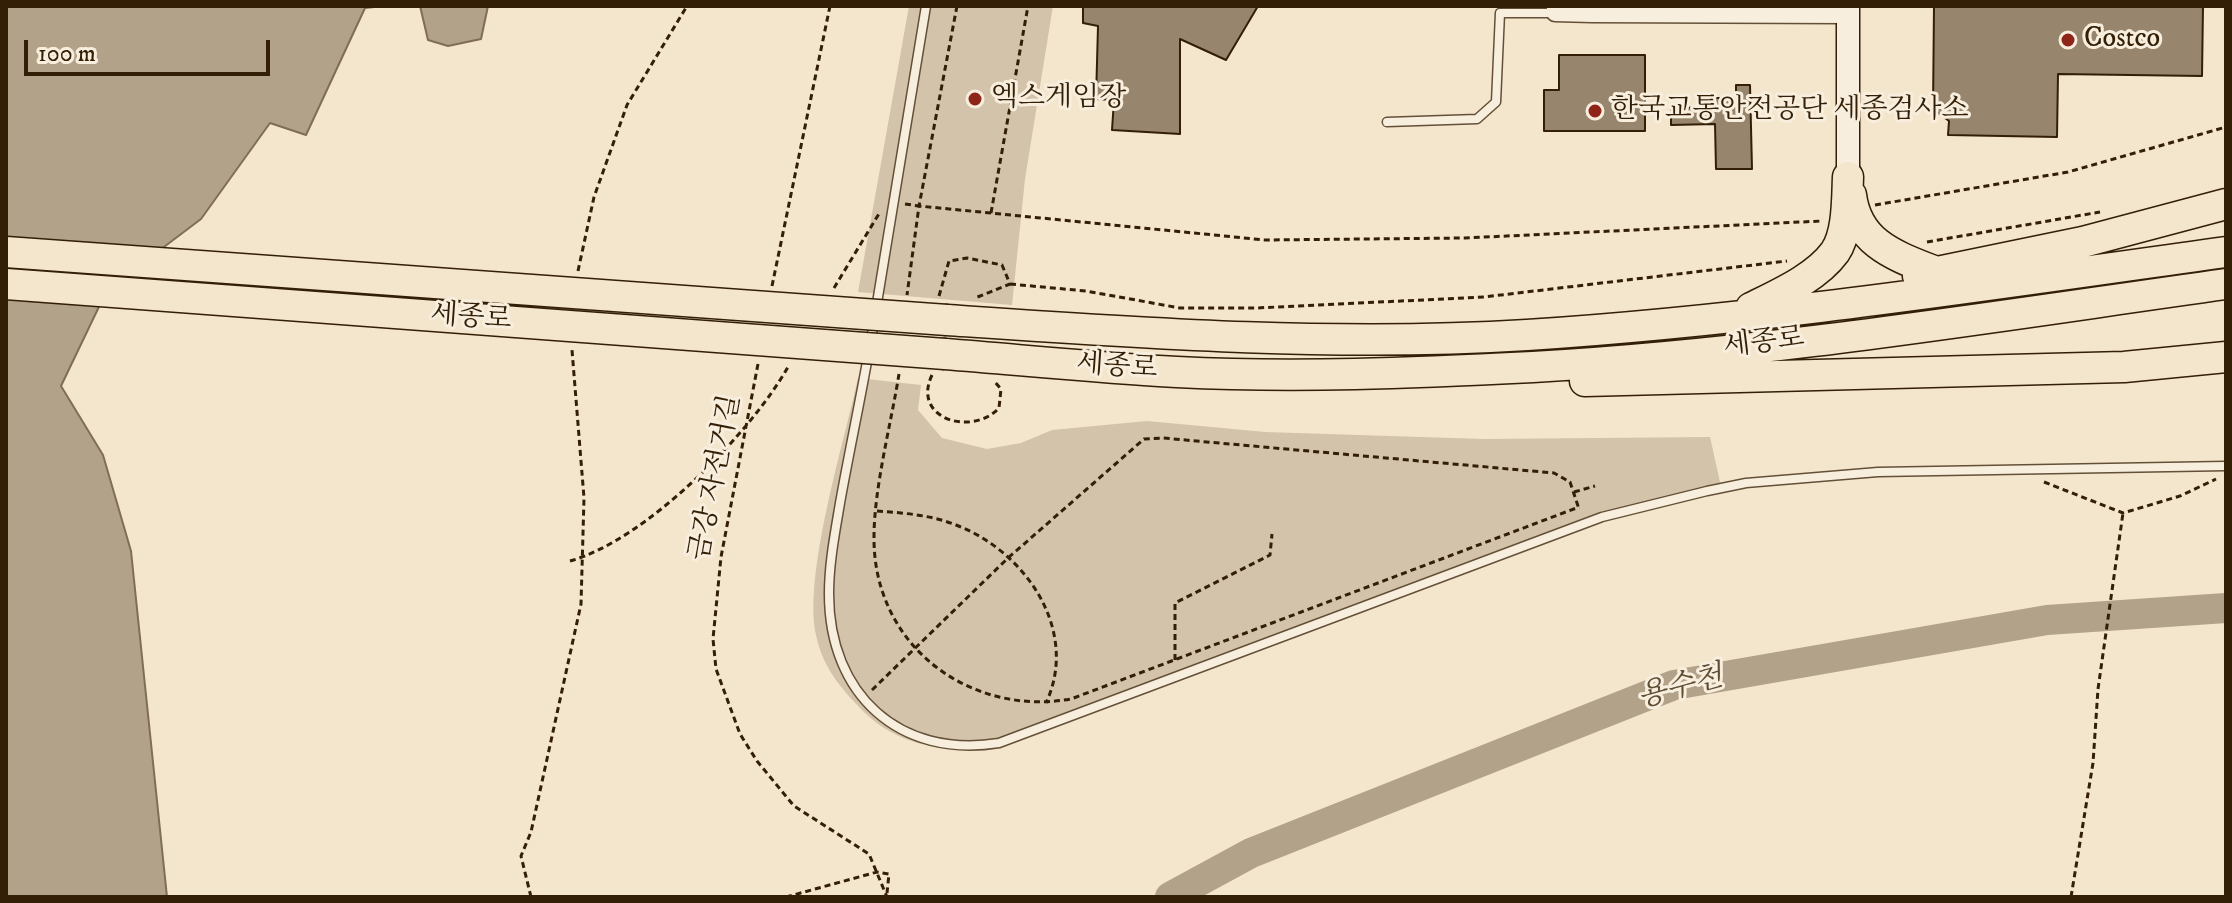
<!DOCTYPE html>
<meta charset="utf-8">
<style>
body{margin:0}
#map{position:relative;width:2232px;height:903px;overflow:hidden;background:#f4e5cd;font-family:"IM FELL DW Pica",serif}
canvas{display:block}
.frame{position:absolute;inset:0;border:8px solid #331f05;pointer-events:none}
.scale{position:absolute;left:24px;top:40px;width:246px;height:36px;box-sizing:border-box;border:4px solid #331f05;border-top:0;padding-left:10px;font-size:24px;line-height:28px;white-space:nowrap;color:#331f05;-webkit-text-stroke:6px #f8eede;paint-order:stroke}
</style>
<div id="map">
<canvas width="2232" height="903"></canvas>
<div class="frame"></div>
<div class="scale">100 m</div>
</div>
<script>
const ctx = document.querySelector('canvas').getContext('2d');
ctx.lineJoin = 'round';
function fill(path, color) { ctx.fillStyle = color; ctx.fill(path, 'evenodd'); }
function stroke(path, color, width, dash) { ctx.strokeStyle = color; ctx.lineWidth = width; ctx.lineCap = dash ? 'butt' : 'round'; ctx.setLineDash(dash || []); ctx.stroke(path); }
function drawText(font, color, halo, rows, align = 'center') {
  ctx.font = font + ' "IM FELL DW Pica","Noto Serif KR",serif'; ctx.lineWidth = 6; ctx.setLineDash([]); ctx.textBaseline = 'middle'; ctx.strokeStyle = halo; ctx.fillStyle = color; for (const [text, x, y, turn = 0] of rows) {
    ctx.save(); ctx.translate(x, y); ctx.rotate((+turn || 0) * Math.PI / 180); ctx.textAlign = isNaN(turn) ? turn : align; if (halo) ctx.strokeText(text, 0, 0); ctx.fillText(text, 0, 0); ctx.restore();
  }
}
const green = new Path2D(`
 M909 6H1053L1025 179 1012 305 858 292Z
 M858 378 921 385 918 410 942 438 987 449 1021 443 1052 430 1147 421 1265 432 1484 439 1710 437 1722 491 1588 526 993 749C943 753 894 745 859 707 839 686 822 665 816 635 803 575 844 443 858 378Z`);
const water = new Path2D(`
 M6 6H384L365 8 306 135 270 123 201 219 107 290 61 386 103 455 131 551 167 897H6Z
 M420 6H488L481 39 448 46 428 40Z`);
const river = new Path2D(`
 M1170 897 1251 853 1674 685 2047 620 2226 608`);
const building = new Path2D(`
 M1083 6H1258L1226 60 1180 39V134L1112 130 1114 100 1096 99 1098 26 1083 23Z
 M1934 6H2203L2202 76 2058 74 2057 137 1948 135 1949 121 1933 109Z
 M1559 55H1645V131H1544V90H1559Z
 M1736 85H1750L1752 169H1716L1715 124 1671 125V108L1712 107V98H1736Z`);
const path = new Path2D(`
 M957 6 919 206 1265 240 1465 238 1822 221
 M905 204 919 206 907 295
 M1875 205 2068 172 2226 127
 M991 213 1028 6
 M1927 242 2100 212
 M578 271 594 197 627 105 687 6
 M1010 284 1086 291 1180 308H1256L1484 297 1787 261
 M772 286 830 6
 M834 288 880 212
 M939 296 949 261 967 258 1002 265 1010 284 975 298
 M758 364 721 557 713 639 716 669 740 734 757 761 794 806 869 854 887 897
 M899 374C891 424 874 488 874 537 873 645 969 717 1071 699L1579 507
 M932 375C911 419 972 437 999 408L1001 389 995 382
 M2044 482 2123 513 2180 496 2216 479
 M1574 492 1595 486
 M877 511C904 513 931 515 956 525 1025 551 1080 630 1046 703
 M570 561C646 540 750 434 788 367
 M1175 660V603L1270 555 1272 534
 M872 690 1008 558 1144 439 1163 438 1554 473 1570 482 1579 509
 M531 897 521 856 531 832 581 604 584 498 572 350
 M786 897 877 872 889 874 887 893
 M2071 897 2093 763 2098 689 2123 513`);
const lane = new Path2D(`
 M1387 122 1477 119 1496 102 1500 13H1555
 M876 309 926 6
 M874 322C864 383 851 442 840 503 835 533 829 563 829 594 829 694 899 759 999 743L1602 517 1707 491 1746 483 1878 472 2226 466`);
const street = new Path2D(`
 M1555 6V13L1592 14 1848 15`);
const secondary = new Path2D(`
 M1848 6V177`);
const highway = new Path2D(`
 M1851 195C1857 244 1896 256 1936 272
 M1918 276 2083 242 2226 204
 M1751 308C1779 294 1816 278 1835 252 1848 233 1847 199 1848 177
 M947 320C1140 333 1334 347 1527 335 1761 320 1994 284 2226 252
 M945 354C1022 360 1100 368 1177 372 1295 378 1415 373 1533 367 1765 354 1996 316 2226 284
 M1585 381 2124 367 2226 357`);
const highwayBridge = new Path2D(`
 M6 252 947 320
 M6 284 945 354`);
const markers = [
 [2068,40,8,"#8f2418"],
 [975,99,8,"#8f2418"],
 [1595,111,8,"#8f2418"]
];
const poiNames = [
 ["Costco",2084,40],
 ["엑스게임장",991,99],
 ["한국교통안전공단 세종검사소",1611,111]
];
const streetNames = [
 ["세종로",471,319,4],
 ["세종로",1764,344,-7],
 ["세종로",1117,368,4],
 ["금강 자전거길",717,478,-79]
];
const waterNames = [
 ["용수천",1681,689,-15]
];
fill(green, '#d3c3ab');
fill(water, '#b2a289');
stroke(water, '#7f6e54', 2);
stroke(river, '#b2a289', 30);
fill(building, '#97866d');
stroke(building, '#331f05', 2);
stroke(lane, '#635037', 11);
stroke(street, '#635037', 19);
stroke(secondary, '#331f05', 25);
stroke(highway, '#331f05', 33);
stroke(path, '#331f05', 3, [6, 4]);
stroke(lane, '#f8eede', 8);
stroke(street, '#f8eede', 16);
stroke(secondary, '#f8eede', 22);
stroke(highway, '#f4e5cd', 30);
stroke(highwayBridge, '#331f05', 33, []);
stroke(highwayBridge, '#f4e5cd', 30);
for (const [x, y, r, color] of markers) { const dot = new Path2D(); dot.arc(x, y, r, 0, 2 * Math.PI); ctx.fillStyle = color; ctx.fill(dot); stroke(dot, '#f8eede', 3); }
drawText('28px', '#331f05', '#f8eede', poiNames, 'left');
drawText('28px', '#331f05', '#f8eede', streetNames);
drawText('italic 30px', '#5f4d33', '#f8eede', waterNames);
</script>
